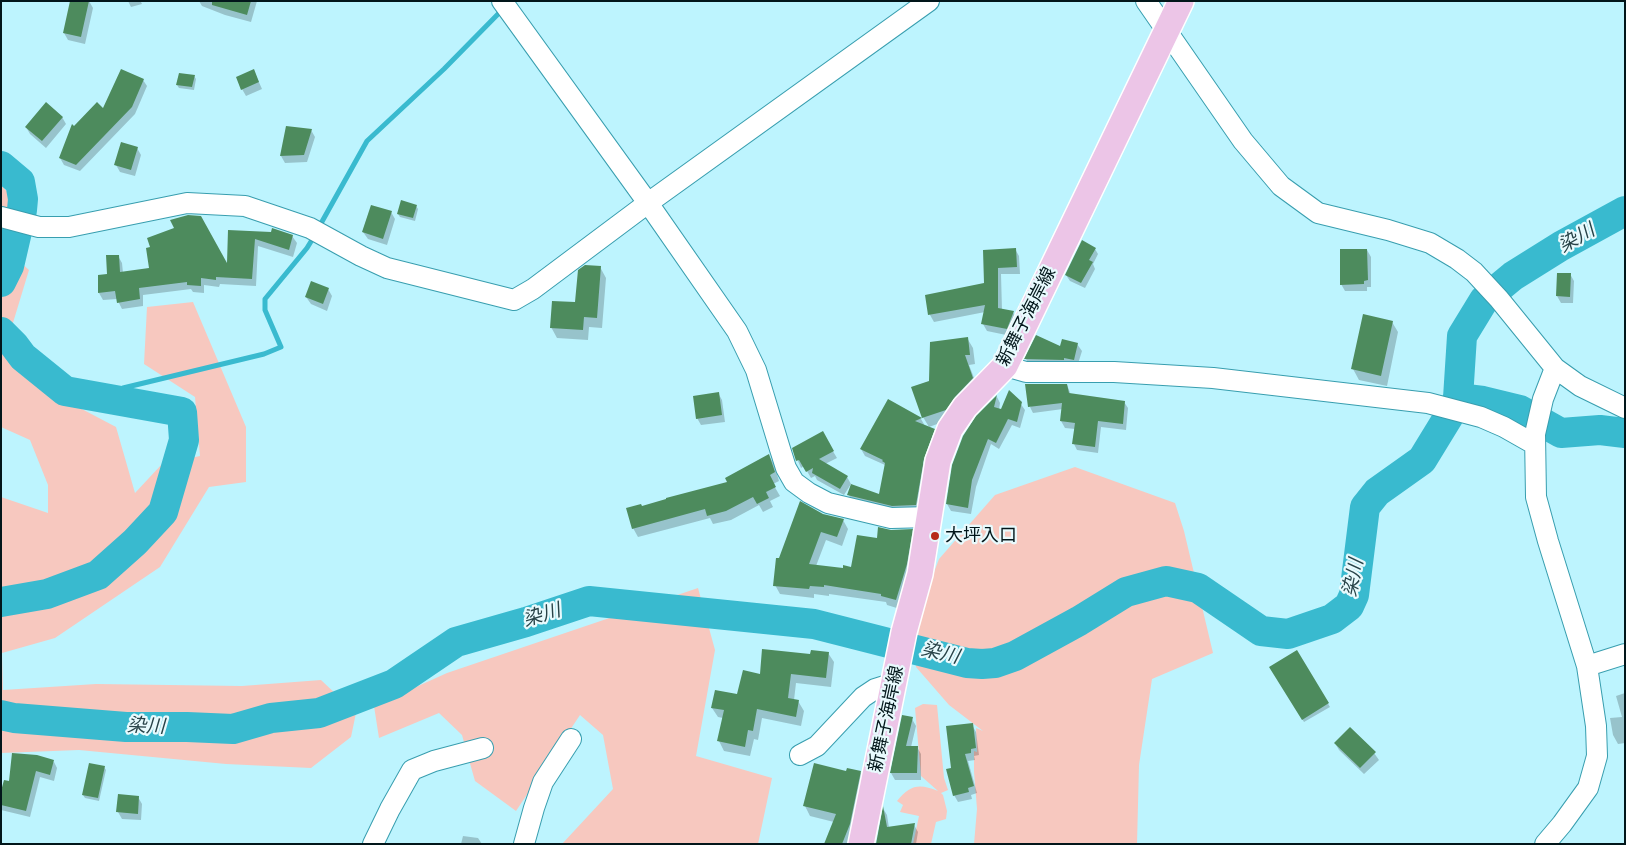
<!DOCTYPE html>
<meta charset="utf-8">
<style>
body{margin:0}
#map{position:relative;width:1626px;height:845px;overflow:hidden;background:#bdf4fe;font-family:Signika,sans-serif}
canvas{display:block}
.frame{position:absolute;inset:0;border:2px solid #02161a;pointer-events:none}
</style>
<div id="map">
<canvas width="1626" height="845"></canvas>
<div class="frame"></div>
</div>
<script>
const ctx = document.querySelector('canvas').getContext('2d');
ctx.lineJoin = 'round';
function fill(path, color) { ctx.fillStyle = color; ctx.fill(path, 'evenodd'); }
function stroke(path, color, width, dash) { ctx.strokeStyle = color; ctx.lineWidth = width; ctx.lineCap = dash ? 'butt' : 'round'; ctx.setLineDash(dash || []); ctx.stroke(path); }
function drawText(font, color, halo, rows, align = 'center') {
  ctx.font = font + ' Signika,"Noto Sans JP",sans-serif'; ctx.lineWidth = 4.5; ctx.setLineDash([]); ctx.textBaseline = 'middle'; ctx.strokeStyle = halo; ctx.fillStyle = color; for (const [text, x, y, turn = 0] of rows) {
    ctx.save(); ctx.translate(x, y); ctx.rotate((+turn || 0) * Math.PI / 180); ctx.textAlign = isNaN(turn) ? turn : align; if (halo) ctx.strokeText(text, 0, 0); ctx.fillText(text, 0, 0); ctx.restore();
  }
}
const green = new Path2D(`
 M1 185 11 196 12 255 29 270 12 326 42 388 116 427 135 493 162 464 200 456 195 397 144 364 147 307 193 302 246 427V482L209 487 160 567 55 638 2 653 3 690 96 684 242 686 321 680 356 713 351 737 311 768 226 764 79 750 1 753V497L48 513V485L30 440 1 427Z
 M1075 467 1175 503 1184 531 1213 653 1152 679 1139 765 1137 844H974L977 809 974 772V751L977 752 976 728 983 731 949 705 916 667 920 609 939 559 995 495Z
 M698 588 715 650 696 756 772 778 758 844H562L613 789 603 735 580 715 516 811 475 781 462 735 439 713 379 738 374 706 447 673Z
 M923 704 937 705 944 778 948 790 941 793 943 795 947 811 946 819 936 822 931 844H913L919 816 900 812 903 805 897 801C910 785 919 783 938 791L921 776 915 708Z`);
const shadow = new Path2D(`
 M89 1 93 8 85 44 68 40 64 33Z
 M128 1H143L141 2 142 4 131 7Z
 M199 1H257L251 22 225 15 202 6Z
 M254 71 262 89 246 96 242 89Z
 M180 74 194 76 196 79 194 90 179 88 177 85Z
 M143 80 147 86 135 114 80 171 64 165 60 158 75 128 104 111Z
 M62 117 66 124 46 148 30 134 26 127Z
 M287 127 311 130 315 137 307 162 285 163 281 156Z
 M137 148 141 155 135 176 120 172 116 165Z
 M416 206 418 209 415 221 400 217 398 214Z
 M391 212 395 219 387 245 368 239 363 232Z
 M229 231 292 236 297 243 293 257 258 246 256 286 220 284 219 287 204 285V293L193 292 191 289 143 295V306L122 309 117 299 103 300 99 293 100 276 109 275 118 256 122 263 123 273 229 268Z
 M1015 249 1019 256 1020 274H1001L1002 310 1013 312 1017 319 1011 336 987 331 983 324 985 312 934 322 930 315 926 296 985 284 984 251Z
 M1095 249 1098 254 1093 264 1095 269 1085 288 1070 281 1066 275Z
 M1367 250 1371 257V287H1367V291H1345L1341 284Z
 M600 267 606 278 602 328 589 327 588 340 557 338 551 327 576 304Z
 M1558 274H1570L1574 281 1573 303H1561L1557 296Z
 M328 289 332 296 327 311 311 304 306 297Z
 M1392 322 1398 332 1387 386 1359 380 1353 369Z
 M1037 336 1061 347 1077 344 1082 351 1077 367 1030 366 1026 359Z
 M967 338 973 348 975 364 969 365 978 388 951 419 929 427 923 417 930 382Z
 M1067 385 1071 395 1124 402 1128 408 1126 430 1101 427 1098 453 1077 450 1074 444 1075 429 1065 428 1061 421 1063 409 1033 413 1030 407Z
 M718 393 722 400 725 422 701 425 697 418Z
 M997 397 1000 403 999 410 1001 411 1020 403 1025 410 1020 428 1012 425 999 449 991 444 976 487 971 514 951 511 947 504 977 417Z
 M889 401 921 419 925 426 934 430 937 437 920 512H897L852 502 849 495 880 496 885 465 865 456 861 449ZM932 433H935L923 465 921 464Z
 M822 433 837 458 825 464 847 477 851 484 844 495 817 480 815 476 811 478 804 466 801 468 798 461 794 448Z
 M769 456 774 464 779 481 773 484 780 496 770 501 773 507 763 512 759 505 731 520 713 524 710 518 638 537 633 528 642 507 729 483Z
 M822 515 843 520 848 529 842 546 826 540 816 566 844 569 852 568 879 539 891 531H912L917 539 900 609 887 605 886 602 829 594V596L814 594V598L780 594 775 585 780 559Z
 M1297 652 1330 707 1304 722 1271 667Z
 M828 653 834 662 831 687 796 683 794 700 798 701 804 711 801 726 762 718 758 740 754 739 750 756 724 751 719 741 723 718 718 717 712 708 738 695 761 675 812 655Z
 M1625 693V743L1618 744 1613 735 1610 718 1622 717 1616 696Z
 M912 719 916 726 911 747H917L921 754V780H895L891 773Z
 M972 725 976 732 979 755 974 756 975 760 968 761 977 793 971 795 972 799 958 802 954 795 952 769Z
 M1335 743 1374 753 1379 760 1364 774 1339 750Z
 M54 762 57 768 54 781 40 777 30 817 1 810V788L3 789 11 783Z
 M104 767 106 770 99 801 85 798 83 795Z
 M847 772H860L866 783 852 844H825L834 822 810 816 805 806Z
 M138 797 142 804 141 820 122 819 118 812Z
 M884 810 887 815 889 828 914 825 918 832 916 844H877Z
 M463 836 478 838 482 844H461Z`);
const stream = new Path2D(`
 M319 227 367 141 444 69 503 9
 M123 400V388L264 354 281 347 265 310V299L307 248 315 235`);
const river = new Path2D(`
 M1 166 20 182 23 199 22 210 9 266 1 282
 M1 332 14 345 23 357 65 391 182 412 184 440 163 512 135 542 98 575 47 594 1 602
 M1458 398 1483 401 1520 410 1561 433 1600 430 1625 433
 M1 715 14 718 126 727H187L233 729 271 718 319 713 394 684 456 642 526 622 589 601 814 624 967 663 982 664 995 663 1015 656 1079 621 1126 592 1166 581 1198 588 1261 631 1288 634 1332 619 1349 606 1354 595 1365 507 1377 492 1422 460 1452 411 1458 398 1462 336 1484 300 1513 276 1561 246 1625 211`);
const building = new Path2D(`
 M70 1H89L81 37 63 33Z
 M212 1H251L247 15 212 5Z
 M121 69 144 79 132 107 76 165 59 158 72 124 74 126 97 102 103 108Z
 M254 69 259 82 241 90 236 77Z
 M179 73 195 75 192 87 176 85Z
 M46 102 63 117 42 141 25 127Z
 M286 126 312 129 304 155 280 156Z
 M121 142 138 147 131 170 114 165Z
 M401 200 417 205 413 218 397 214Z
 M371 205 392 211 383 239 362 232Z
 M188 215 201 216 227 263 228 230 271 232 272 228 293 235 289 250 255 239 252 279 216 277V280L201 278V286L187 285V282L139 288 140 299 117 303 115 291 98 293V275L107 274 106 255H119L120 272 149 268 146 248 150 247 147 238 174 228 170 220Z
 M1082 240 1096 248 1089 260 1093 262 1081 283 1065 275Z
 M1016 248 1017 267 998 268V308L1014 311 1007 329 981 324 985 305 928 315 925 295 984 283 983 250Z
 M1340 249H1367L1368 280 1364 281V284L1340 285Z
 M585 265 601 266 597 318 584 317 583 330 550 328 552 301 575 302 578 270Z
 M1557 273H1571L1570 297 1556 296Z
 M311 281 329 288 323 304 305 297Z
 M1363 314 1393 321 1381 376 1351 369Z
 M1036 335 1060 346 1062 339 1078 343 1074 360 1064 358V360L1024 359Z
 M968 337 970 355H965L973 378 955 397 946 410 922 418 911 387 929 381 930 342Z
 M1025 384H1067L1069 393 1125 401 1123 424 1098 421 1095 447 1072 444 1075 423 1060 421 1062 403 1028 407Z
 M1009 390 1022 402 1017 422 1008 419 996 443 988 439 972 480 968 508 946 504 952 465 963 436 976 416 997 395 994 407 1001 409Z
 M719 392 722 415 696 419 693 396Z
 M888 399 922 418 915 421 935 429 924 459 916 505 892 506 847 495 851 484 879 494 885 463 882 461 883 460 860 449Z
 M823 431 834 451 819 459 848 476 840 489 812 473 813 468 806 472 799 460 796 461 792 448Z
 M769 454 775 472 770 475 776 487 766 492 769 498 757 504 753 497 726 511 707 516 705 509 632 529 626 508 641 504 642 506 666 499V498L727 482 725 478Z
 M800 501 823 514 844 519 837 537 821 532 809 564 843 568V565L851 567 857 535 877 538 878 527 891 530 913 529 907 564 896 600 881 596V594L824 585V587L810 586 809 589 773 586 776 558H779Z
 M762 649 810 654 811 650 829 652 826 678 791 674 788 698 799 700 796 717 757 709 753 731 748 730 745 747 717 741 724 710 711 708 715 690 737 694 743 670 760 674Z
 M1297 650 1329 703 1302 720 1269 667Z
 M902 715 913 717 906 746H918L917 773H890Z
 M973 723 976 748 971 749V753L965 754 974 786 968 788 969 792 953 796 946 769 951 768 946 726Z
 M1350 727 1376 752 1360 768 1334 743Z
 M12 753 37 755 54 760 50 775 36 771 26 811 1 805V791L4 780 9 781Z
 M89 763 105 766 98 798 82 795Z
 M814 763 846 771 847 768 861 771 850 824 842 844H824L836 814 803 806Z
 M118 794 139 796 138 814 116 812Z
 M883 806 887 827 915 823 911 844H876Z`);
const minor = new Path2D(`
 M502 1 648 203 737 331 756 370 780 449 786 468 794 482 809 493 828 503 891 518 930 517
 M1146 1 1243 141 1281 186 1318 213 1388 230 1430 243 1457 259 1474 272 1499 299 1555 368 1580 386 1625 408
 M1 217 39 227H69L187 203 245 206 310 228 361 256 387 268 514 300 533 289 648 203 929 1
 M1005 366 1026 372H1114L1213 378 1428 403 1481 417 1504 427 1534 444
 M1587 666 1625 654
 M800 755 817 746 863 697 875 689 894 683
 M373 844 390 809 412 770 434 761 483 748
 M524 844 534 808 543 782 571 739
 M1545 844 1562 824 1588 788 1597 756 1596 726 1587 666 1548 541 1536 497 1535 434 1543 399 1555 368`);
const major = new Path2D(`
 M861 844 904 632 920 574 938 461 950 429 965 407 1005 366 1181 1`);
const markers = [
 [935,536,5,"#b72a18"]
];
const streetNames = [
 ["新舞子海岸線",1027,317,-63],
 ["新舞子海岸線",887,719,-78]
];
const poiNames = [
 ["大坪入口",945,536]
];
const waterNames = [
 ["染川",1577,239,-30],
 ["染川",1354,578,-79],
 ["染川",542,616,-17],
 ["染川",940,654,13],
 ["染川",146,727,2]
];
fill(green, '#f7c8bf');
fill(shadow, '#0003');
stroke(stream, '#39bacf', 5);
stroke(river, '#39bacf', 30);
fill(building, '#4d8b5d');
stroke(minor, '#389eaf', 22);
stroke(major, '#fff', 28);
stroke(minor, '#fff', 20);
stroke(major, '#ecc5e7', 25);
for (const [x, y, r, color] of markers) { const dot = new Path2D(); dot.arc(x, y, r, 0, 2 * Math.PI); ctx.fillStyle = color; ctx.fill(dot); stroke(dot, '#e8fafd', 2); }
drawText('18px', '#02161a', '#e8fafd', streetNames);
drawText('18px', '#02161a', '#e8fafd', poiNames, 'left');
drawText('italic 19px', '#284348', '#e8fafd', waterNames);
</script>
